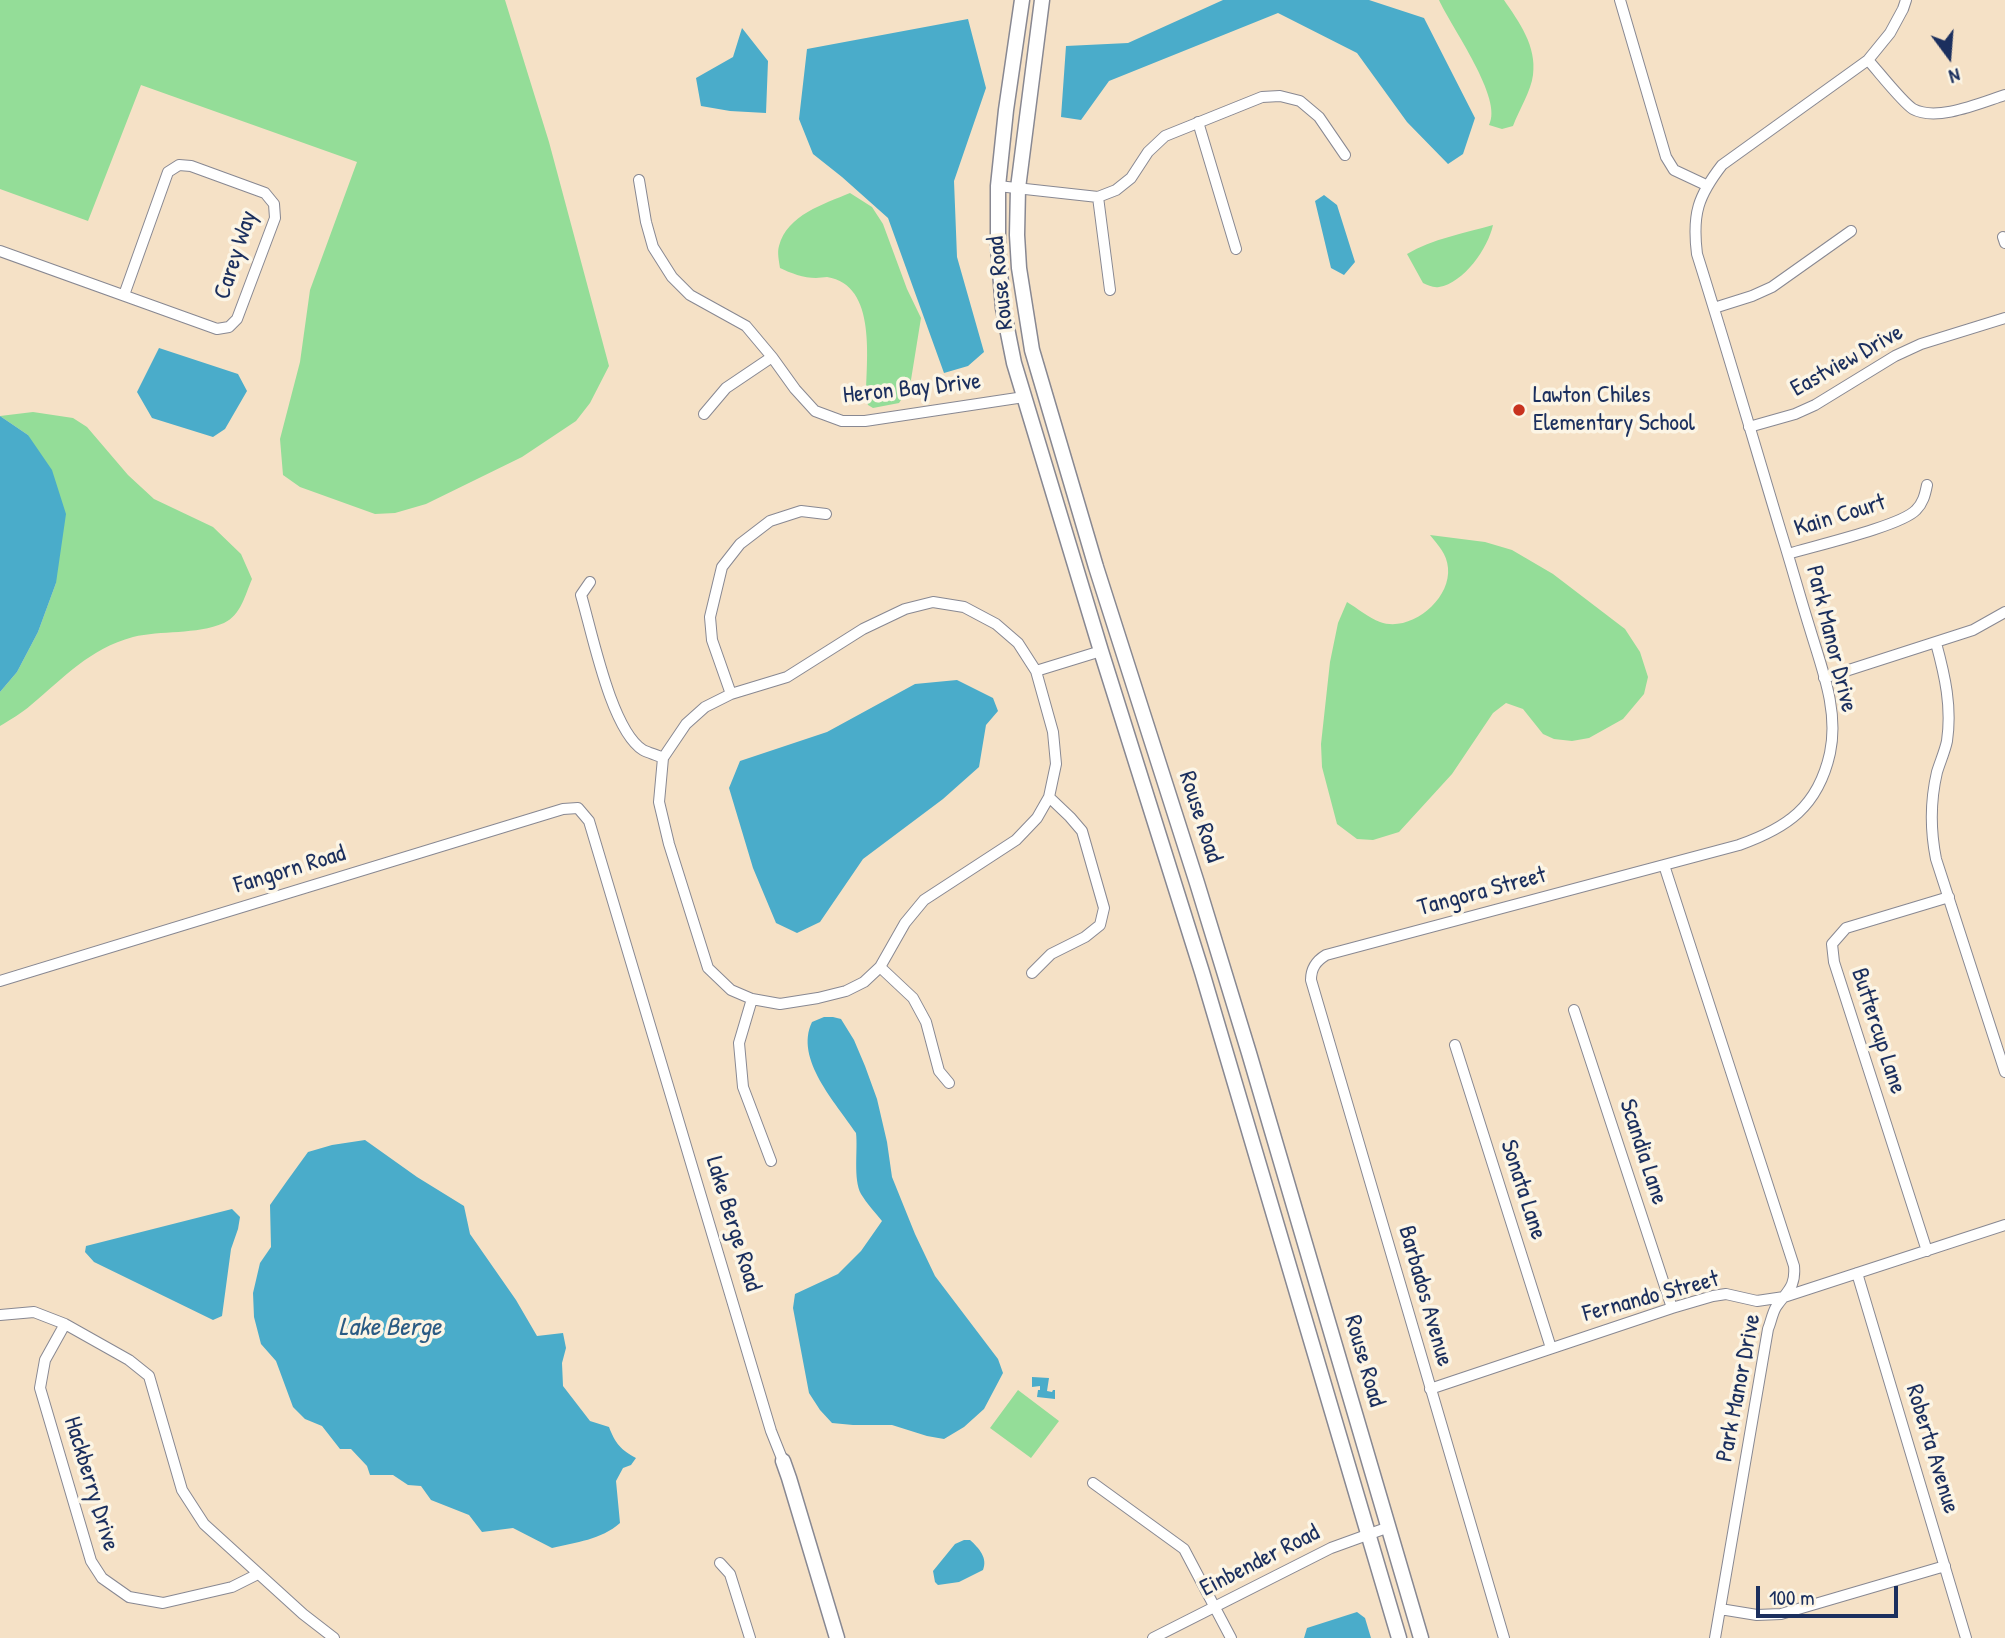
<!DOCTYPE html>
<style>
body{margin:0}
#map{position:relative;width:2005px;height:1638px;overflow:hidden;background:#f5e1c6;font-family:"Patrick Hand",sans-serif}
canvas{display:block}
.north{position:absolute;left:1914px;top:21px;width:70px;height:70px;-webkit-text-stroke:5px #fcf5e5;paint-order:stroke;rotate:164deg;font-size:19px;font-weight:700;line-height:28px;text-align:center;color:#1b2f5e}
.north::after{content:'';display:block;margin:auto;width:24px;height:32px;background:#1b2f5e;clip-path:polygon(50% 0,100% 100%,50% 72%,0 100%)}
.scale{position:absolute;left:1756px;top:1586px;width:142px;height:32px;box-sizing:border-box;border:4px solid #1b2f5e;border-top:0;padding-left:9px;font-size:21px;line-height:24px;white-space:nowrap;color:#1b2f5e;-webkit-text-stroke:5px #fcf5e5;paint-order:stroke}
</style>
<div id="map">
<canvas width="2005" height="1638"></canvas>
<div class="north">N</div>
<div class="scale">100 m</div>
</div>
<script>
const ctx = document.querySelector('canvas').getContext('2d');
ctx.lineJoin = 'round';
function fill(path, color) { ctx.fillStyle = color; ctx.fill(path, 'evenodd'); }
function stroke(path, color, width, dash) { ctx.strokeStyle = color; ctx.lineWidth = width; ctx.lineCap = dash ? 'butt' : 'round'; ctx.setLineDash(dash || []); ctx.stroke(path); }
function drawText(font, color, halo, rows, align = 'center') {
  ctx.font = font + ' "Patrick Hand",sans-serif'; ctx.lineWidth = 7; ctx.setLineDash([]); ctx.textBaseline = 'middle'; ctx.strokeStyle = halo; ctx.fillStyle = color; for (const [text, x, y, turn = 0] of rows) {
    ctx.save(); ctx.translate(x, y); ctx.rotate((+turn || 0) * Math.PI / 180); ctx.textAlign = isNaN(turn) ? turn : align; if (halo) ctx.strokeText(text, 0, 0); ctx.fillText(text, 0, 0); ctx.restore();
  }
}
const green = new Path2D(`
 M0 0H505L549 142 609 366 590 403 576 421 522 457 426 504 395 513 375 514 300 487 283 475 280 439 300 362 310 290 357 162 141 85 88 221 0 189Z
 M1439 0H1504C1519 22 1537 46 1533 75 1531 91 1519 110 1513 126L1502 129 1489 125C1504 99 1451 27 1439 0Z
 M850 193 872 207 883 224 907 289 921 318 910 386 899 403 873 408 868 405 866 399C866 361 878 285 827 277 824 277 819 278 816 278 804 278 790 273 780 268 779 261 777 252 779 246 787 215 824 204 850 193Z
 M1493 225C1488 248 1464 283 1439 287 1433 288 1428 285 1423 283L1407 254C1432 239 1465 233 1493 225Z
 M33 412 73 418 87 427 128 475 154 499 213 527 241 554 252 579C245 595 241 615 224 623 196 635 161 630 133 637 89 649 65 677 31 705 22 713 10 720 0 726V692L17 672 38 632 56 583 28 435 0 416Z
 M1430 535 1485 542 1512 550 1553 574 1625 629 1640 652 1648 677 1644 694 1623 719 1589 738 1572 741 1554 739 1543 734 1523 709 1506 703 1493 713 1452 774 1399 832 1373 840 1357 839 1337 824 1322 767 1321 744 1330 662 1338 623 1347 602C1357 608 1369 618 1380 622 1410 633 1451 600 1448 568 1447 554 1438 545 1430 535Z
 M1018 1390 1059 1421 1031 1458 990 1428Z`);
const water = new Path2D(`
 M1223 0H1369L1424 18 1475 118 1463 154 1448 164 1407 122 1357 53 1278 13 1109 81 1081 120 1061 117 1066 46 1128 43Z
 M968 19 986 88 954 181 957 257 984 352 968 366 944 373 888 218 842 177 813 154 799 119 807 49Z
 M742 28 768 61 766 113 730 111 701 106 696 78 733 57Z
 M1324 195 1337 205 1355 262 1344 275 1331 268 1315 201Z
 M159 348 238 374 247 391 225 429 213 437 152 418 137 392Z
 M0 416 28 435 52 470 66 514 56 583 38 632 17 672 0 692Z
 M957 680 993 698 998 711 986 725 979 767 943 799 863 859 820 922 797 933 776 923 753 868 729 788 740 761 827 732 915 684Z
 M824 1017H833L841 1019 854 1040 865 1066 877 1099 887 1142 892 1177 915 1234 935 1276 998 1359 1003 1373 984 1409 964 1427 944 1439 927 1436 892 1425H853L832 1423 820 1410 809 1393 793 1308 795 1294 838 1274 861 1251 882 1221C875 1212 867 1204 861 1194 853 1179 858 1150 856 1133 836 1103 794 1059 812 1022Z
 M365 1140 417 1177 464 1206 470 1234 516 1300 537 1336 563 1333 566 1348 562 1363 563 1386 590 1421 609 1427C615 1443 621 1450 636 1458L631 1465 623 1468 616 1481 620 1523C601 1540 576 1542 552 1548L513 1528 482 1532 469 1515 431 1500 421 1486 408 1485 393 1475H370L367 1466 351 1449H340L322 1426 305 1419 293 1407 276 1361 261 1344 254 1317 253 1293 260 1263 271 1247 270 1205 287 1181 308 1152 332 1145Z
 M232 1209 240 1217 238 1229 231 1249 222 1316 213 1320 94 1262 85 1252 86 1246Z
 M1032 1377 1049 1378 1047 1391 1052 1392 1053 1390H1055V1399L1037 1397 1038 1390H1040V1386L1032 1387Z
 M964 1540H970C979 1548 988 1558 983 1570L959 1582 938 1585 935 1582 933 1571 955 1544Z
 M1357 1612 1365 1618 1371 1638H1304L1307 1628Z`);
const street = new Path2D(`
 M1620 0 1666 157 1674 170 1706 185
 M1868 60C1878 71 1902 102 1913 109 1937 122 1980 103 2005 95
 M1198 122 1236 249
 M639 180 646 222 653 247 672 277 690 295 746 326 772 357 795 389 815 411 842 421H865L1024 397
 M998 186 1098 197 1116 190 1131 178 1148 152 1165 136 1262 97 1280 96 1300 101 1319 117 1345 155
 M1098 197 1110 290
 M2003 237 2005 243
 M0 251 217 329 229 327 237 319 275 218 274 204 265 193 191 166 179 165 168 172 124 295
 M1714 308 1752 296 1772 287 1851 231
 M704 414 726 388 772 357
 M1749 427 1795 414 1815 405 1895 356 1921 344 2005 318
 M1788 554C1814 546 1901 526 1916 510 1923 503 1925 495 1927 485
 M590 582 581 595C592 632 611 730 643 750 649 753 657 755 663 758
 M933 602 964 607 996 624 1018 643 1036 671 1053 732 1056 764 1049 797 1037 818 1016 840 924 900 905 923 880 967 864 982 846 991 818 998 780 1004 752 999 731 990 708 968 669 844 659 802 663 758 686 724 705 707 731 694 787 677 863 629 905 609Z
 M1936 643C1945 676 1952 707 1947 741 1945 751 1940 762 1937 772 1930 802 1930 829 1936 859L2005 1072
 M1036 671 1101 651
 M1824 678 1973 630 2005 612
 M731 694 712 640 710 617 722 567 740 544 770 521 801 511 826 514
 M1664 865 1794 1266C1796 1287 1787 1291 1776 1307 1772 1314 1771 1322 1768 1329L1715 1638
 M880 967 913 998 926 1022 939 1071 949 1083
 M1032 973 1051 954 1085 937 1100 925 1104 908 1082 831 1070 817 1049 797
 M0 981 563 809 578 808 589 821 771 1431 783 1461
 M752 999 739 1043 743 1087 771 1161
 M1574 1010 1672 1308
 M1455 1045 1551 1348
 M1927 1251 1834 962 1832 944 1846 928 1949 897
 M1857 1273 1966 1638
 M0 1315 34 1312 65 1324 129 1360 149 1376 182 1490 204 1524 303 1614 334 1638
 M65 1324 45 1360 40 1388 91 1561 102 1578 129 1597 163 1603 232 1587 258 1574
 M1430 1389 1672 1308 1713 1296 1726 1294 1757 1301 1784 1297 2005 1225
 M1093 1483 1184 1549 1231 1638
 M720 1563 730 1574 750 1638
 M1720 1609 1757 1615 1781 1614 1945 1566
 M1153 1638 1331 1548 1389 1527
 M1504 1638 1311 980C1311 968 1316 961 1326 955L1739 845C1787 828 1818 807 1830 753 1839 711 1822 669 1810 629 1800 597 1791 564 1781 532 1753 439 1726 346 1697 254 1692 214 1698 196 1722 165L1868 60 1890 33 1903 9 1906 0`);
const secondary = new Path2D(`
 M1022 0 1006 110 998 186V247L1003 308 1014 363 1101 651 1202 972 1399 1638
 M1042 0 1018 188 1017 235 1019 268 1032 350 1096 567 1197 883 1249 1053 1421 1638
 M783 1461 789 1478 837 1638`);
const markers = [
 [1519,410,7,"#c8321e"]
];
const streetNames = [
 ["Carey Way",236,255,-72],
 ["Rouse Road",1001,283,-96],
 ["Eastview Drive",1847,361,-29],
 ["Heron Bay Drive",912,389,-6],
 ["Kain Court",1840,516,-17],
 ["Park Manor Drive",1831,639,76],
 ["Rouse Road",1200,817,72],
 ["Fangorn Road",290,870,-17],
 ["Tangora Street",1482,892,-15],
 ["Buttercup Lane",1878,1031,72],
 ["Scandia Lane",1643,1152,72],
 ["Sonata Lane",1523,1190,72],
 ["Lake Berge Road",733,1224,73],
 ["Barbados Avenue",1425,1296,74],
 ["Fernando Street",1651,1297,-15],
 ["Rouse Road",1364,1361,74],
 ["Park Manor Drive",1739,1388,-79],
 ["Roberta Avenue",1932,1449,73],
 ["Hackberry Drive",91,1484,73],
 ["Einbender Road",1260,1561,-27]
];
const poiNames = [
 ["Lawton Chiles",1533,396],
 ["Elementary School",1533,424]
];
const waterNames = [
 ["Lake Berge",390,1328]
];
fill(green, '#94dd98');
fill(water, '#4aacca');
stroke(street, '#888892', 12);
stroke(secondary, '#888892', 17);
stroke(street, '#fff', 10);
stroke(secondary, '#fff', 14);
for (const [x, y, r, color] of markers) { const dot = new Path2D(); dot.arc(x, y, r, 0, 2 * Math.PI); ctx.fillStyle = color; ctx.fill(dot); stroke(dot, '#fcf5e5', 2.5); }
drawText('24px', '#1b2f5e', '#fcf5e5', streetNames);
drawText('24px', '#1b2f5e', '#fcf5e5', poiNames, 'left');
drawText('italic 26px', '#2b5b84', '#fcf5e5', waterNames);
</script>
